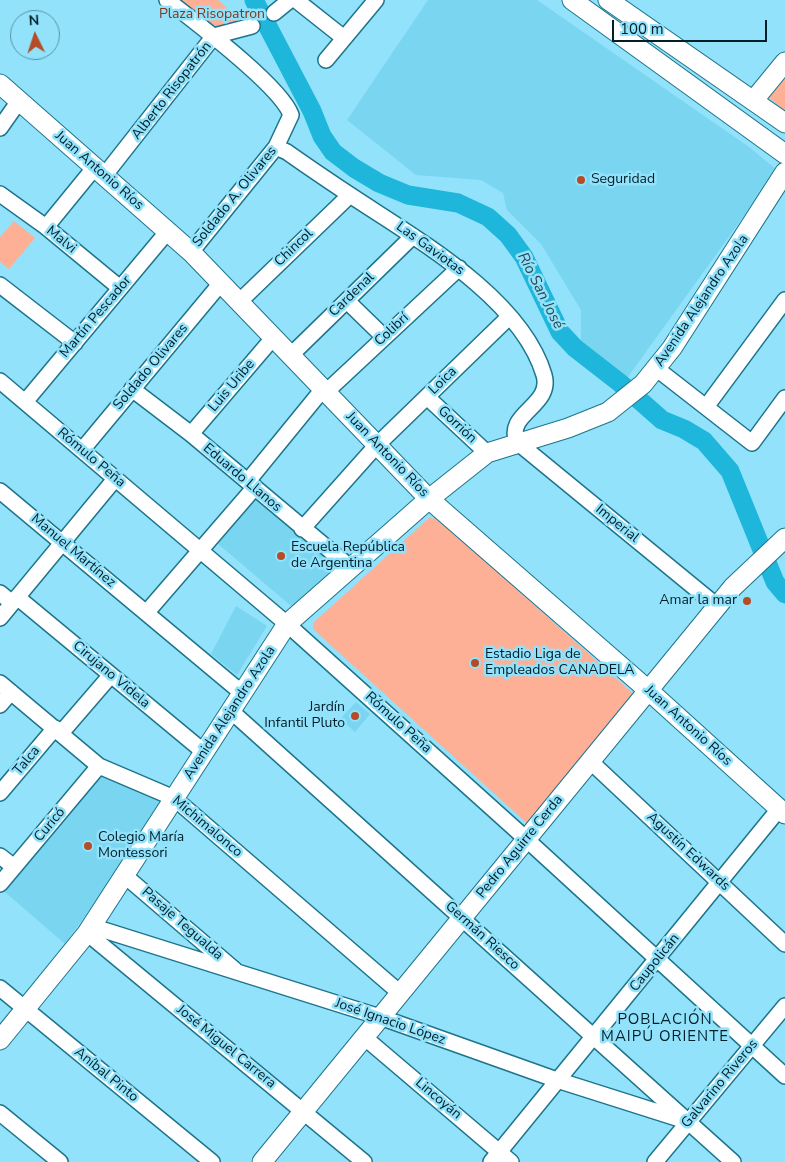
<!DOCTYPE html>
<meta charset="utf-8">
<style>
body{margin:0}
#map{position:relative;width:785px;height:1162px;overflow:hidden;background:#92e2fb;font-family:"Nunito Sans",sans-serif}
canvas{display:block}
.north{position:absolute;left:10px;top:10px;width:50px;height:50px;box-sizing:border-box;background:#92e2fb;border:1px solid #5894a7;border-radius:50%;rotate:356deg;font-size:14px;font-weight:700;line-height:20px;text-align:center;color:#001f28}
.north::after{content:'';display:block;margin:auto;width:18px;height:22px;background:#b44d27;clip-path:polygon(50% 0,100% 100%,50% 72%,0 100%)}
.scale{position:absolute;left:612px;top:20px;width:155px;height:22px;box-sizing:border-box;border:2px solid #001f28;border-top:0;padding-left:6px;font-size:15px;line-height:18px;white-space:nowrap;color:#001f28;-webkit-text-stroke:4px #92e2fb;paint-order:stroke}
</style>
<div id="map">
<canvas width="785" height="1162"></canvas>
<div class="north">N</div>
<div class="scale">100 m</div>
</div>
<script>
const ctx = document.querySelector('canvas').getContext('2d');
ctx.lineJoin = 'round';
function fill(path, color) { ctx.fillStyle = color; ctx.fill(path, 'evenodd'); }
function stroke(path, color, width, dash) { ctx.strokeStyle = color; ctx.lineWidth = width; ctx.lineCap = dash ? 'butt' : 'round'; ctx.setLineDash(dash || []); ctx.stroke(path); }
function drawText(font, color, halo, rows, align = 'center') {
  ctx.font = font + ' "Nunito Sans",sans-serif'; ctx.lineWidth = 5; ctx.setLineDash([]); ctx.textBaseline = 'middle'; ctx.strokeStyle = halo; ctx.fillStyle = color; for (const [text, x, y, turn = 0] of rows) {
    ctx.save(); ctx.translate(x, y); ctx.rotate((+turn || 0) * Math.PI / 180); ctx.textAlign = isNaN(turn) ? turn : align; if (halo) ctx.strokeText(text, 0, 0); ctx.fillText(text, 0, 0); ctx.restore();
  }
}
const built = new Path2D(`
 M428 0H537L749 147 777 170 625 381 581 344V310L541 244 507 210 503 193 481 180 416 175 347 120Z
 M256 495 346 569 297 611 217 543Z
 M236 606 267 626 237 675 211 654Z
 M356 702 370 714 355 732 340 719Z
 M98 773 167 800 65 944 5 892Z`);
const green = new Path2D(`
 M167 0H218L238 18H244L252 26 214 36Z
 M785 68V109L784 110 767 96Z
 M14 221 35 238 9 269 0 262V237Z
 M430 517 433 519 436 517 637 697 531 827 313 629V623Z`);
const river = new Path2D(`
 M254 0 312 111 322 136 333 152 354 168 379 183 408 195 458 203 488 217 508 235 524 257 560 332 575 348 620 383 662 420 684 429 704 441 730 471 775 582 785 594`);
const minor = new Path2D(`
 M167 0C194 21 281 86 291 115L276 147 191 252
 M296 0 344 38
 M274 13 290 0
 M326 60 376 0
 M0 128 19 101
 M276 147 287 152C308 167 329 181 350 195 413 237 521 297 544 375 553 406 505 413 517 442L717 606
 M104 176 214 36 252 26
 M0 194 46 227 120 288
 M46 227 95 167
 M0 285 75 343
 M347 301 384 337
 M239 302 350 195
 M291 355 413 236
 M657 369 752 443 785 398
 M0 381 287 624 514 828 785 1076
 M132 389 191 434 351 568
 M326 392 459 268
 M427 397 487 453
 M25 402 168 231
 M706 407 785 300
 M191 434 273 338
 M82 450 221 283
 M248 481 323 389
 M0 491 242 693
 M302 529 376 446 509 317
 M0 593 12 603
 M17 597 204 752
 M147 612 255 487
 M0 618 115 479
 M0 683 99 766 174 798 400 993
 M0 705 11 692
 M231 711 733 1162
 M61 733 111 675
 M590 761 785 944
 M0 793 55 728
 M0 856 14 867
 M124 875 235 970
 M0 884 99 766
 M91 926 380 1017 557 1080 683 1120
 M87 933 364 1162
 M0 988 212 1162
 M364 1037 511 1162
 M0 1113 60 1162
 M491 1162 779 809
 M655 1162 785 1006`);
const major = new Path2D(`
 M572 0 785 154
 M608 0 785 123
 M0 84 191 252 429 499 648 690 785 814
 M753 101 785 62
 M0 1040 87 933 287 624 429 499 487 453 568 428 608 412 643 384 672 348 785 172
 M262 1162 733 587 785 538`);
const markers = [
 [581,180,5,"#b44d27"],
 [281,556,5,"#b44d27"],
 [747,601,5,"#b44d27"],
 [475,663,5,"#b44d27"],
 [355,716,5,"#b44d27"],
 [88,846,5,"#b44d27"]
];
const parkNames = [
 ["Plaza Risopatron",212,15]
];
const streetNames = [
 ["Alberto Risopatrón",172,91,-52],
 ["Juan Antonio Ríos",99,171,41],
 ["Soldado A. Olivares",235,197,-51],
 ["Malvi",61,240,39],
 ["Chincol",294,248,-44],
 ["Las Gaviotas",430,249,36],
 ["Cardenal",352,295,-44],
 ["Avenida Alejandro Azola",702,301,-56],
 ["Martín Pescador",96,317,-50],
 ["Colibrí",392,330,-43],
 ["Soldado Olivares",151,367,-50],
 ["Loica",443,381,-44],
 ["Luis Uribe",232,386,-50],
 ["Gorrión",457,425,43],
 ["Juan Antonio Ríos",387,455,46],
 ["Rómulo Peña",91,458,40],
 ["Eduardo Llanos",242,478,40],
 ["Imperial",617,524,39],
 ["Manuel Martínez",73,551,40],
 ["Cirujano Videla",111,675,40],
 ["Avenida Alejandro Azola",230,713,-57],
 ["Rómulo Peña",398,723,42],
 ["Juan Antonio Ríos",688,726,42],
 ["Talca",27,761,-50],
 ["Curicó",50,825,-50],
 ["Michimalonco",207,827,40],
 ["Pedro Aguirre Cerda",520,847,-51],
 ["Agustín Edwards",688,852,43],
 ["Pasaje Tegualda",182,924,41],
 ["Germán Riesco",482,936,42],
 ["Caupolicán",655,963,-51],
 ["José Ignacio López",390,1022,19],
 ["José Miguel Carrera",226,1047,39],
 ["Aníbal Pinto",106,1075,39],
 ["Galvarino Riveros",720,1084,-50],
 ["Lincoyán",438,1099,40]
];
const poiNames = [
 ["Seguridad",591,180],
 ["Escuela República",291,548],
 ["de Argentina",291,564],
 ["Amar la mar",737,601,"right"],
 ["Estadio Liga de",485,655],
 ["Empleados CANADELA",485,671],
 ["Jardín",345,708,"right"],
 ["Infantil Pluto",345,724,"right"],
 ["Colegio María",98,838],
 ["Montessori",98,854]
];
const waterNames = [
 ["Río San José",540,291,63]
];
const neighbourhoodNames = [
 ["POBLACIÓN",665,1020],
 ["MAIPÚ ORIENTE",665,1037]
];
fill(built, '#7ad5f1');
fill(green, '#fdb095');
stroke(river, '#1eb6da', 19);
stroke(minor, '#1d748b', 18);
stroke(major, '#1d748b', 21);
stroke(minor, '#fff', 15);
stroke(major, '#fff', 19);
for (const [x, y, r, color] of markers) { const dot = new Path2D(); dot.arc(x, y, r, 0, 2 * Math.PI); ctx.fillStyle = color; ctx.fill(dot); stroke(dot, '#92e2fb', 2); }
drawText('14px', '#83371b', '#92e2fb', parkNames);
drawText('14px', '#001f28', '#92e2fb', streetNames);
drawText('14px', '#001f28', '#92e2fb', poiNames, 'left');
drawText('italic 15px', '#2a4750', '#92e2fb', waterNames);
ctx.letterSpacing = '1px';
drawText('15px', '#001f28', '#92e2fb', neighbourhoodNames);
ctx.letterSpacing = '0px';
</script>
